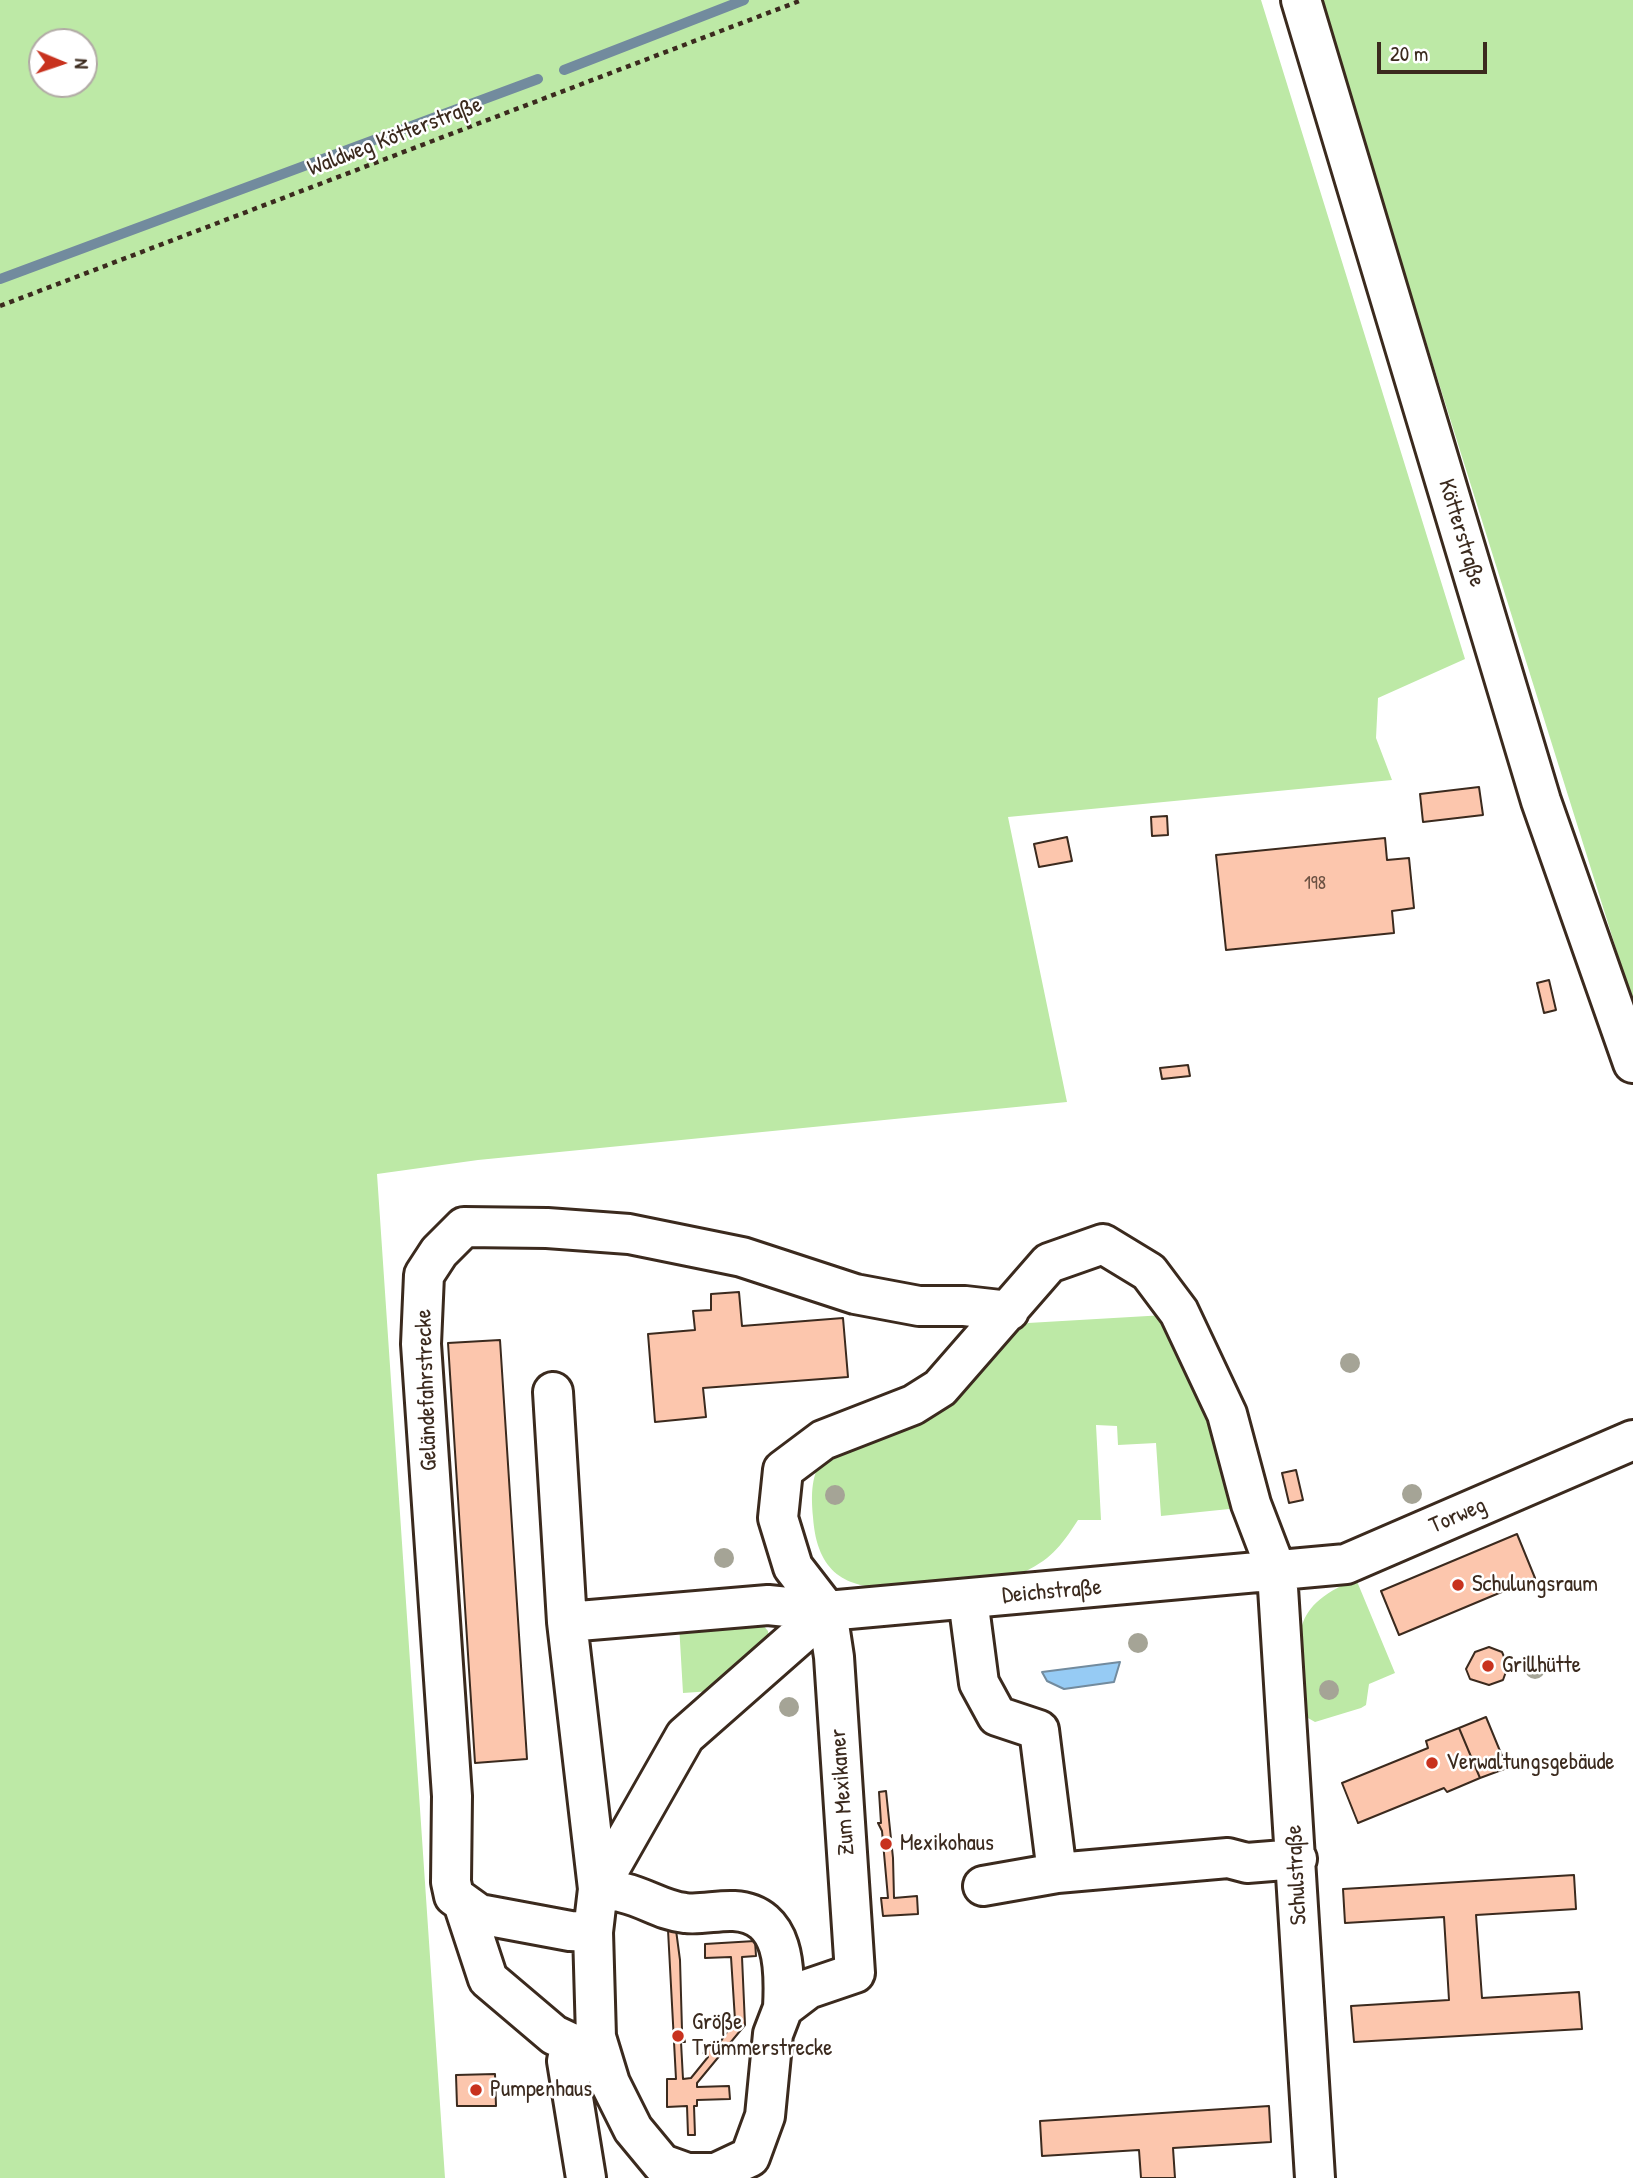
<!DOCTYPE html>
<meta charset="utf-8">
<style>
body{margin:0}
#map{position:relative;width:1633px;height:2178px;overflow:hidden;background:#fff;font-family:"Patrick Hand",sans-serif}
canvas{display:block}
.north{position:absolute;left:28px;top:28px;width:70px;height:70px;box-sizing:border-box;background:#fff;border:2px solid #b1aaa5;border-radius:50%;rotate:92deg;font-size:19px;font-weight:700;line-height:28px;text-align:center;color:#3b2a1e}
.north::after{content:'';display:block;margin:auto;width:24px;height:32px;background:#c8321e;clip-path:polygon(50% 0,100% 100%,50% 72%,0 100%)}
.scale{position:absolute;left:1377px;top:42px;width:110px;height:32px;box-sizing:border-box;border:4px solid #3b2a1e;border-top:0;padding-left:9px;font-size:21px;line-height:24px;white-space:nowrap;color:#3b2a1e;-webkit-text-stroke:5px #fff;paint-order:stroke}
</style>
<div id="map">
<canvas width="1633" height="2178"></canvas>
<div class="north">N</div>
<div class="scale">20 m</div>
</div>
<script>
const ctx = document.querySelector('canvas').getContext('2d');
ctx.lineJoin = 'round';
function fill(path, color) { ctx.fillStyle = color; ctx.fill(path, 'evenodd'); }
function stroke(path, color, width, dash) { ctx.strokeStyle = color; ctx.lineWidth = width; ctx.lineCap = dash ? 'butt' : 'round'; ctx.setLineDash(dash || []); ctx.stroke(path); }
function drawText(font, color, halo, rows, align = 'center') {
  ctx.font = font + ' "Patrick Hand",sans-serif'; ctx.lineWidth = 5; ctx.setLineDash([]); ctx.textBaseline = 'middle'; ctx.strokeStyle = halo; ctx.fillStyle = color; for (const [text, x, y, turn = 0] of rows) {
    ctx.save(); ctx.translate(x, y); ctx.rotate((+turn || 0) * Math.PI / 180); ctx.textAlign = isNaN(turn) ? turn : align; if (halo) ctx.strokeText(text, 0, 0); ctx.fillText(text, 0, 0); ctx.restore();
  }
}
const green = new Path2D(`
 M0 0H1261L1465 659 1378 698 1376 738 1392 780 1008 817 1067 1102 478 1160 377 1174 445 2178H0ZM42 42H84V84H42Z
 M1319 0H1633V1003Z
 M1165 1315 1197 1371 1239 1508 1161 1516 1156 1443 1118 1445 1117 1426 1096 1425 1101 1520H1078C1060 1548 1050 1560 1020 1574 1002 1583 971 1580 951 1582 886 1589 819 1604 813 1517 811 1494 811 1475 824 1456L1004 1333 1028 1323Z
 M1356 1579 1395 1673 1369 1684 1366 1705 1361 1708 1315 1722 1308 1718 1304 1708C1300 1639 1283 1610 1356 1579Z
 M761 1623 768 1631 770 1643 712 1691 683 1693 679 1624Z`);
const water = new Path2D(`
 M1120 1662 1114 1682 1064 1689 1047 1681 1042 1672Z`);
const stream = new Path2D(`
 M564 70 744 0
 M0 279 538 79`);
const building = new Path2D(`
 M1479 787 1483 815 1423 822 1420 794Z
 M1167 816 1168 835 1152 836 1151 817Z
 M1067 837 1072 861 1039 867 1034 844Z
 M1385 838 1387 860 1409 858 1414 908 1392 911 1394 933 1226 950 1216 855Z
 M1549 980 1556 1010 1544 1013 1537 983Z
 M1188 1065 1190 1076 1162 1079 1160 1068Z
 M739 1292 742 1326 843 1318 848 1377 703 1388 706 1417 655 1422 648 1334 695 1330 693 1311 711 1310V1294Z
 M500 1340 527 1759 475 1763 448 1343Z
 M1296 1470 1303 1500 1289 1503 1282 1473Z
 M1517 1534 1535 1578 1399 1635 1381 1591Z
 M1489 1647 1502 1652 1508 1666 1503 1680 1489 1685 1470 1679 1466 1669 1475 1652Z
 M1486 1717 1507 1768 1480 1778 1459 1728Z
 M1459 1728 1480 1778 1447 1792 1444 1788 1358 1823 1342 1783 1428 1748 1426 1741Z
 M886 1791 893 1858 894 1898 917 1896 918 1914 883 1916 881 1898H888L882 1831 878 1823H881L879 1792Z
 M1574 1875 1576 1909 1476 1915 1482 1998 1579 1992 1582 2029 1354 2042 1351 2006 1449 2000 1444 1917 1345 1923 1343 1889Z
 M668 1930H676L680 1960 682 2030 685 2042H681L683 2079 691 2078 708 2057 703 2053 711 2042 717 2047 735 2020 731 1957 705 1958V1944L755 1941 756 1956 742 1957 745 2025 697 2083V2087L729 2086 730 2099 697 2100V2106H694L695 2135H688L687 2106 667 2107V2079H676Z
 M495 2074 496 2106H457L456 2075Z
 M1269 2106 1271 2142 1173 2148 1175 2178H1141L1139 2150 1042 2156 1040 2121Z`);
const path = new Path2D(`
 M0 306 802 0`);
const minor = new Path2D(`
 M1301 0 1541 801 1633 1063
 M553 1392 567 1622 598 1889C606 1890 616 1891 624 1893 646 1898 663 1911 685 1913 701 1915 718 1910 734 1911 786 1914 785 1970 783 2008
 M968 1599 979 1683 997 1716 1039 1730 1057 1873 1228 1858 1247 1863 1297 1859
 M827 1611 685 1736 598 1889 593 1932 596 2037 610 2083 633 2129 662 2164 687 2173H716L750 2157 765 2116 773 2034 783 2008 808 1989 855 1973 834 1657 827 1611 793 1567 778 1518 783 1470 823 1440 913 1405 940 1388 1049 1263 1103 1244 1149 1272 1179 1312 1227 1414 1251 1504 1277 1572 1315 2178
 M567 1622 768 1605 827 1611 1346 1564 1633 1440
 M983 1886 1057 1873
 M464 1906 488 1979 554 2035 571 2043
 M593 1932 570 1931 479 1914 454 1896 451 1882 452 1796 421 1344 424 1275 439 1252 464 1227 547 1228 629 1234 742 1257 855 1294 919 1306H965L1009 1311
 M571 2043 567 2061 586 2178`);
const trees = [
 [1350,1363],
 [1412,1494],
 [835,1495],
 [724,1558],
 [1138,1643],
 [1535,1669],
 [1329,1690],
 [789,1707]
];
const markers = [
 [1458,1585,7,"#c8321e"],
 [1488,1666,7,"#c8321e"],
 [1432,1763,7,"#c8321e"],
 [886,1844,7,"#c8321e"],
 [678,2036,7,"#c8321e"],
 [476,2090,7,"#c8321e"]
];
const numberNames = [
 ["198",1315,884]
];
const streetNames = [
 ["Waldweg Kötterstraße",395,137,-21],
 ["Kötterstraße",1461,533,73],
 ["Geländefahrstrecke",427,1390,-92],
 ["Torweg",1458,1516,-23],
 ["Deichstraße",1052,1592,-5],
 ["Zum Mexikaner",843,1792,-94],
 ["Schulstraße",1297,1875,-93]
];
const poiNames = [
 ["Schulungsraum",1472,1585],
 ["Grillhütte",1502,1666],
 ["Verwaltungsgebäude",1446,1763],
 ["Mexikohaus",900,1844],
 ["Größe",692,2023],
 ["Trümmerstrecke",692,2049],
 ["Pumpenhaus",490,2090]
];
fill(green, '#bde9a6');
fill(water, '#96cbf4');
stroke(water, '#728b9e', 2);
stroke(stream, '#728b9e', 10);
fill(building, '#fcc6ad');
stroke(building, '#3b2a1e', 2);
stroke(minor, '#3b2a1e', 44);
stroke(path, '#3b2a1e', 4.5, [5, 5]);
stroke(minor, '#fff', 38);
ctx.fillStyle = '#a5a496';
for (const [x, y] of trees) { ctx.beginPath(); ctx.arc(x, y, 10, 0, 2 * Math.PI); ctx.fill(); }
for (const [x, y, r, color] of markers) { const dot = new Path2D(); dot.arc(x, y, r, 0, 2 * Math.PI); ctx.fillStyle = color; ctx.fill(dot); stroke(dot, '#fff', 2.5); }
drawText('19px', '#6b5142', null, numberNames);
drawText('23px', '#3b2a1e', '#fff', streetNames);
drawText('23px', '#3b2a1e', '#fff', poiNames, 'left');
</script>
